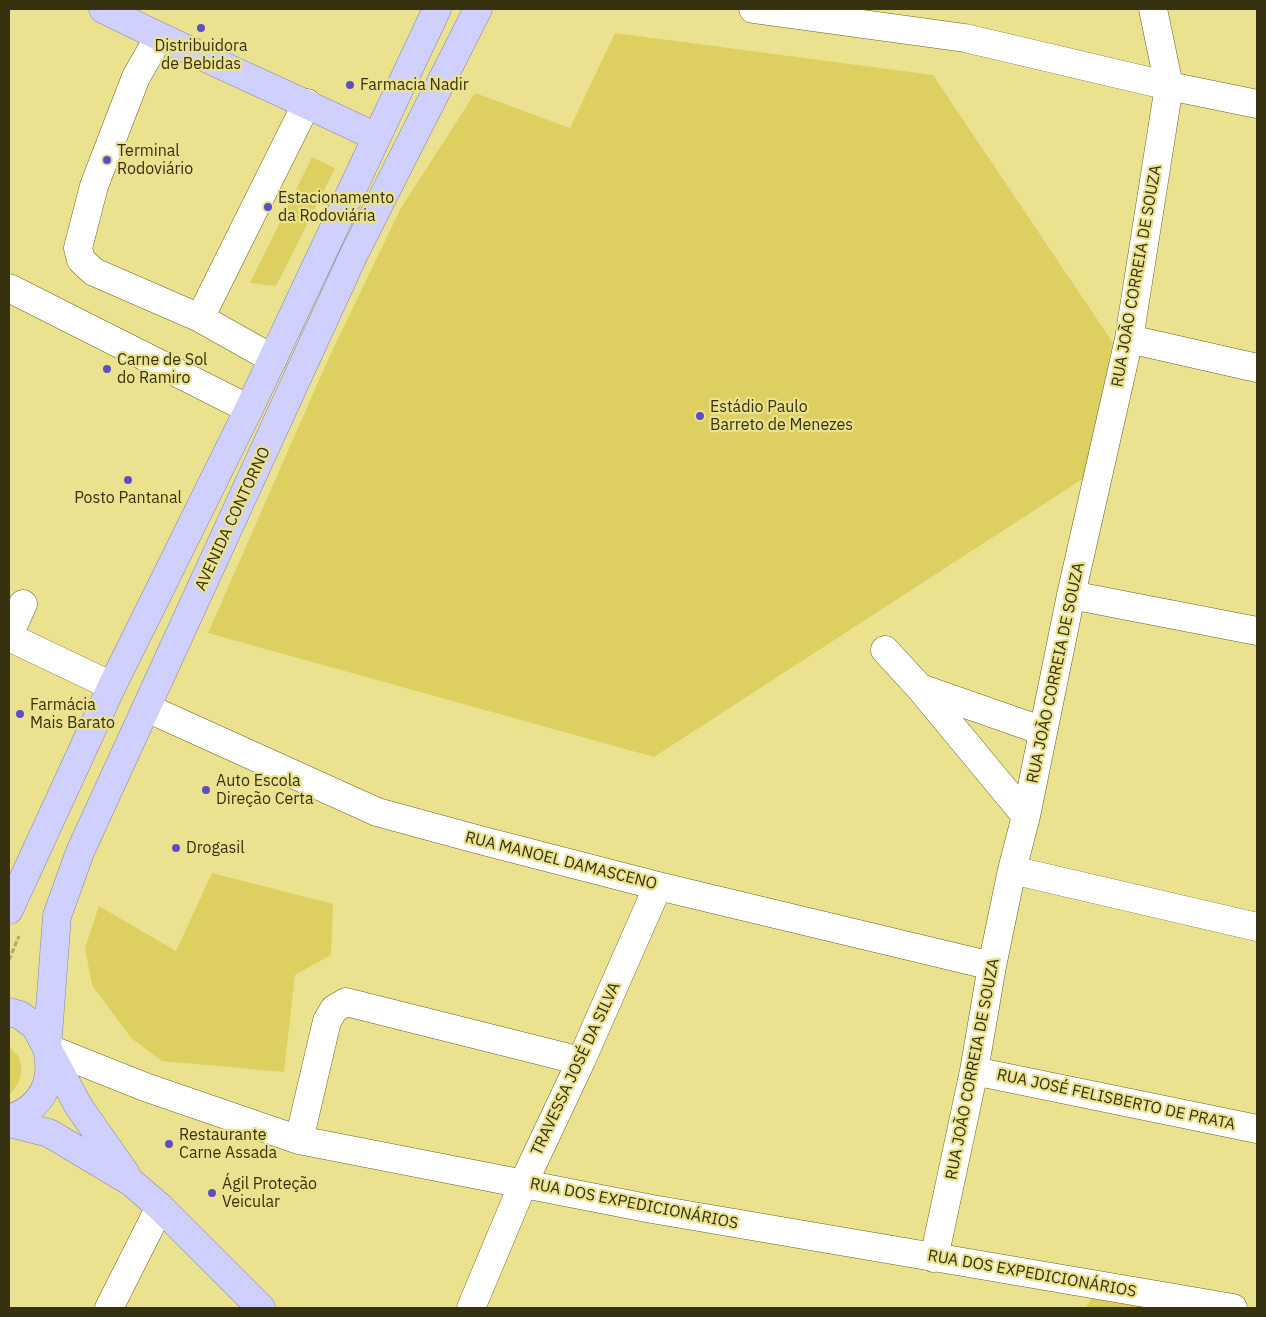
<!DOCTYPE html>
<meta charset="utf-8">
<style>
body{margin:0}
#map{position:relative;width:1266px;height:1317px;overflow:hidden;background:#ebe28f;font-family:"IBM Plex Sans",sans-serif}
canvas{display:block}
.frame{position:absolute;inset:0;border:10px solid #363210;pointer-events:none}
</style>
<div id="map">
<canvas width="1266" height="1317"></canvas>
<div class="frame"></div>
</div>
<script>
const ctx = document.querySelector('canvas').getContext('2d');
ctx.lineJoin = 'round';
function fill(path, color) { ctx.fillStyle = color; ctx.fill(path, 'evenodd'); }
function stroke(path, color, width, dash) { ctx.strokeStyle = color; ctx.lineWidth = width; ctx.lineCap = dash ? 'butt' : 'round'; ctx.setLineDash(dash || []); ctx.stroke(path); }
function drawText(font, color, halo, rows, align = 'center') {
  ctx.font = font + ' "IBM Plex Sans",sans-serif'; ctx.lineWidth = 4.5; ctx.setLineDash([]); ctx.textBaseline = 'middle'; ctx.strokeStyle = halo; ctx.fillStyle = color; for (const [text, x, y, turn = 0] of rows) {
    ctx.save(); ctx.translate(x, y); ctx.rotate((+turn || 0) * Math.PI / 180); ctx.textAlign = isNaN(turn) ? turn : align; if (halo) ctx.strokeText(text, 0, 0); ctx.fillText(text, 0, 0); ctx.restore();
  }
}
const green = new Path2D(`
 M615 33 933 75 1113 343 1084 478 654 757 208 633 330 355 401 208 475 93 570 128Z
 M312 157 335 168 276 286 250 283Z
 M212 873 333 904 331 955 295 975 284 1072 162 1061 131 1038 92 985 85 948 99 906 176 951Z
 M9 1046C12 1049 17 1054 19 1058 25 1072 19 1086 9 1095Z
 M1100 1288 1183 1308H1085Z`);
const path = new Path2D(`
 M9 960 19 936`);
const minor = new Path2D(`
 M753 9 965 38 1169 86 1257 104
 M159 37 136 77 94 186 78 248 81 260 94 272 200 318 273 359
 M9 288 249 409
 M200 318 307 103
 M1129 339 1257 368
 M1071 595 1257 631
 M9 635 23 604
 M9 637 112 686
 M885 650 920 688 1026 816
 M920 688 1043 731
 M147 708 377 812 476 839 658 886 992 966
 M1012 870 1257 927
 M47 1048 145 1087 299 1140 652 1209 1233 1308
 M974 1071 1257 1129
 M299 1140 327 1021 334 1009 346 1002 581 1061
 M934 1258 974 1071 992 966 1012 870 1026 816 1071 595 1129 339 1169 86 1153 9
 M109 1308 160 1207
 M471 1308 523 1184 581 1061 658 886`);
const major = new Path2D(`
 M103 9C193 54 285 93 376 137
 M9 910 112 686 249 409 437 9
 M9 1012 20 1015 35 1026 79 1107 126 1174
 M9 1119C42 1108 55 1082 47 1048L57 916 80 852 354 254 478 9
 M9 1123 49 1133 131 1182 160 1207 261 1308`);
const markers = [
 [201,28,5,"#5c4ec7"],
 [350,85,5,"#5c4ec7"],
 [107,160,5,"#5c4ec7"],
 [268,207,5,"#5c4ec7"],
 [107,369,5,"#5c4ec7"],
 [700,416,5,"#5c4ec7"],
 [128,480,5,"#5c4ec7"],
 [20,714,5,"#5c4ec7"],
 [206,790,5,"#5c4ec7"],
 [176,848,5,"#5c4ec7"],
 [169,1144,5,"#5c4ec7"],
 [212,1193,5,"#5c4ec7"]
];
const poiNames = [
 ["Distribuidora",201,46,"center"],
 ["de Bebidas",201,64,"center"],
 ["Farmacia Nadir",360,85],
 ["Terminal",117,151],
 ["Rodoviário",117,169],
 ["Estacionamento",278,198],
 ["da Rodoviária",278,216],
 ["Carne de Sol",117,360],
 ["do Ramiro",117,378],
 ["Estádio Paulo",710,407],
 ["Barreto de Menezes",710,425],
 ["Posto Pantanal",128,498,"center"],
 ["Farmácia",30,705],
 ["Mais Barato",30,723],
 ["Auto Escola",216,781],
 ["Direção Certa",216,799],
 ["Drogasil",186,848],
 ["Restaurante",179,1135],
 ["Carne Assada",179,1153],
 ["Ágil Proteção",222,1184],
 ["Veicular",222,1202]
];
const streetNames = [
 ["RUA JOÃO CORREIA DE SOUZA",1137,276,-80],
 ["AVENIDA CONTORNO",233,519,-65],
 ["RUA JOÃO CORREIA DE SOUZA",1056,673,-78],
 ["RUA MANOEL DAMASCENO",561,861,14],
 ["TRAVESSA JOSÉ DA SILVA",576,1069,-65],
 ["RUA JOÃO CORREIA DE SOUZA",973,1069,-79],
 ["RUA JOSÉ FELISBERTO DE PRATA",1116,1100,12],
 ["RUA DOS EXPEDICIONÁRIOS",634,1204,11],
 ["RUA DOS EXPEDICIONÁRIOS",1032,1274,10]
];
fill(green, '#ddd060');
stroke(minor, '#696223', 29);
stroke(major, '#8584aa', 29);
stroke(path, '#afa765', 3, [5, 2.5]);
stroke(minor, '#fff', 28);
stroke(major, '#cfd0fe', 28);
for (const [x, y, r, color] of markers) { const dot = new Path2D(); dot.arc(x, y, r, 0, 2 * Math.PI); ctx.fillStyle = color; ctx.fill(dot); stroke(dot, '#ebe28f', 2); }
drawText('16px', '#363210', '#ebe28f', poiNames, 'left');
drawText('16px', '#363210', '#ebe28f', streetNames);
</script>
